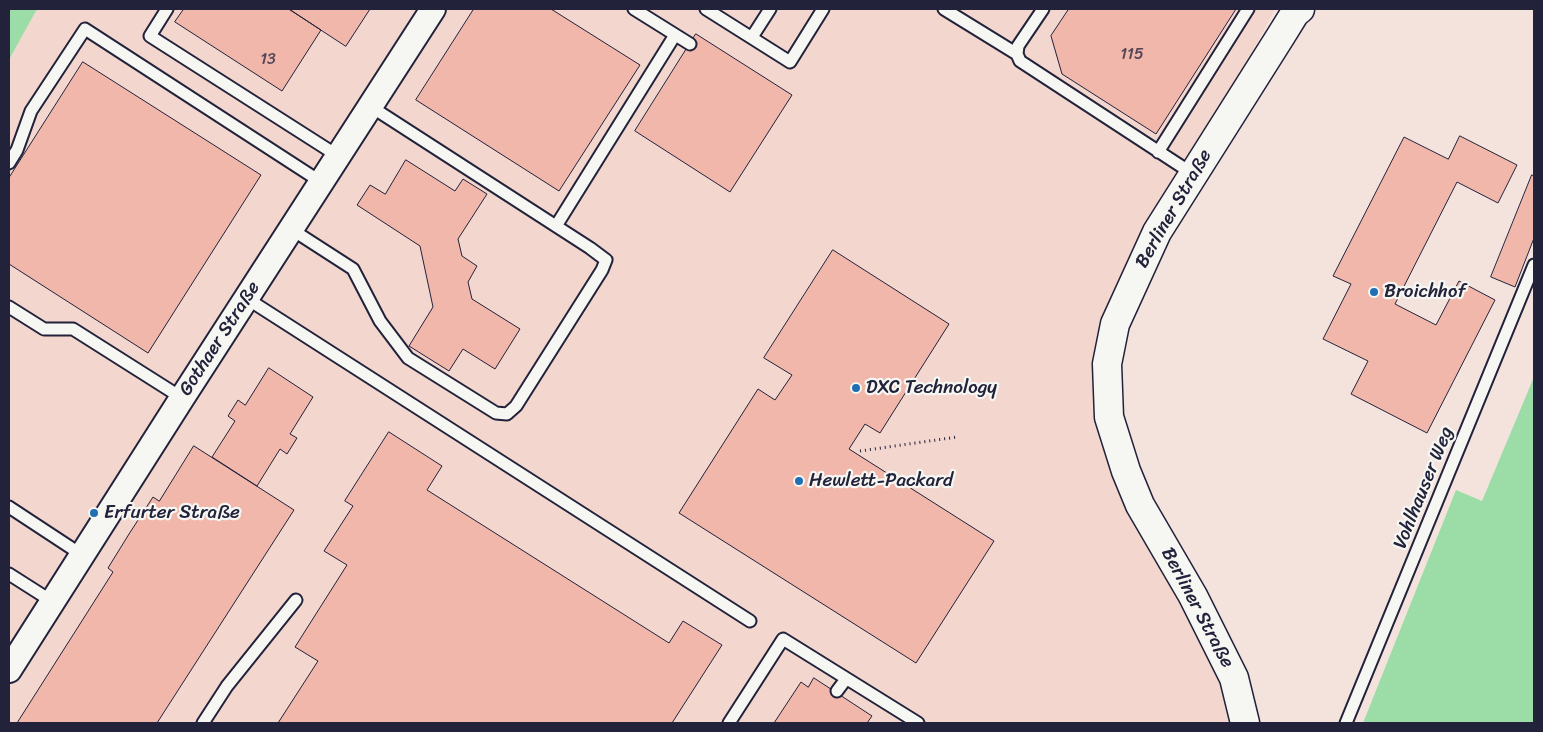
<!DOCTYPE html>
<meta charset="utf-8">
<style>
body{margin:0}
#map{position:relative;width:1543px;height:732px;overflow:hidden;background:#f4e3dd;font-family:Sriracha,sans-serif}
canvas{display:block}
.frame{position:absolute;inset:0;border:10px solid #22223b;pointer-events:none}
</style>
<div id="map">
<canvas width="1543" height="732"></canvas>
<div class="frame"></div>
</div>
<script>
const ctx = document.querySelector('canvas').getContext('2d');
ctx.lineJoin = 'round';
function fill(path, color) { ctx.fillStyle = color; ctx.fill(path, 'evenodd'); }
function stroke(path, color, width, dash) { ctx.strokeStyle = color; ctx.lineWidth = width; ctx.lineCap = dash ? 'butt' : 'round'; ctx.setLineDash(dash || []); ctx.stroke(path); }
function drawText(font, color, halo, rows, align = 'center') {
  ctx.font = font + ' Sriracha,sans-serif'; ctx.lineWidth = 4.5; ctx.setLineDash([]); ctx.textBaseline = 'middle'; ctx.strokeStyle = halo; ctx.fillStyle = color; for (const [text, x, y, turn = 0] of rows) {
    ctx.save(); ctx.translate(x, y); ctx.rotate((+turn || 0) * Math.PI / 180); ctx.textAlign = isNaN(turn) ? turn : align; if (halo) ctx.strokeText(text, 0, 0); ctx.fillText(text, 0, 0); ctx.restore();
  }
}
const built = new Path2D(`
 M37 9H1275L1157 232 1128 293 1109 417 1245 723H9V61Z`);
const green = new Path2D(`
 M9 9H37L9 60Z
 M1534 377V723H1363L1456 490 1482 501Z`);
const building = new Path2D(`
 M184 9H289L321 30 282 91 175 22Z
 M289 9H370L346 46Z
 M474 9H551L640 65 559 191 416 100Z
 M1069 9H1236L1156 134 1062 74 1051 36Z
 M696 34 792 95 730 192 635 131Z
 M83 62 261 175 148 353 9 264V178Z
 M1460 136 1517 165 1498 203 1457 182 1395 304 1436 325 1459 281 1495 300 1427 433 1351 394 1368 361 1323 339 1351 284 1333 276 1404 137 1448 159Z
 M406 160 455 191 463 179 487 194 458 239 462 256 477 266 468 282 472 299 520 329 495 369 463 349 449 371 409 346 433 307 420 246 357 205 370 185 385 194Z
 M1532 175 1534 176V238L1515 287 1491 277Z
 M833 250 949 324 880 433 865 424 849 449 994 541 916 663 679 513 758 389 775 400 792 375 764 358Z
 M269 368 313 397 290 434 297 438 287 454 280 449 257 486 212 457 235 421 228 416 238 400 245 405Z
 M389 432 442 466 427 490 669 643 683 621 722 645 672 723H278L318 661 295 647 347 565 324 551 353 506 345 501Z
 M194 446 294 510 157 723H17L113 572 108 568 129 534 153 497 159 501Z
 M814 678 872 716 867 723H774L801 682 808 687Z`);
const path = new Path2D(`
 M860 451 957 437`);
const service = new Path2D(`
 M167 9 150 36 338 156
 M634 9 690 44
 M706 9 790 62 823 9
 M944 9 1017 54
 M1043 9 1018 46 1017 54 1020 61 1193 174
 M752 37 770 9
 M1158 152 1248 9
 M9 163 17 150 31 111 85 29 321 182
 M556 226 675 35
 M291 229 353 269 380 321 408 358 496 413 507 414 516 406 602 270 606 260 590 248 370 106
 M246 298 750 621
 M9 307 44 329H73L182 398
 M9 507 82 555
 M9 574 53 602
 M837 691 846 679
 M203 723 227 686 296 600
 M729 723 783 639 918 723
 M1346 723 1534 265`);
const minor = new Path2D(`
 M9 670 182 398 433 9`);
const tertiary = new Path2D(`
 M1245 723 1234 678 1193 596 1140 505 1126 471 1109 417 1107 364 1115 324 1157 232 1282 34 1295 13 1300 9`);
const markers = [
 [1374,292,5,"#1f6fb2"],
 [856,388,5,"#1f6fb2"],
 [799,481,5,"#1f6fb2"],
 [94,513,5,"#1f6fb2"]
];
const numberNames = [
 ["115",1132,55],
 ["13",268,60]
];
const streetNames = [
 ["Berliner Straße",1174,209,-60],
 ["Gothaer Straße",220,339,-57],
 ["Vohlhauser Weg",1424,488,-68],
 ["Berliner Straße",1197,608,62]
];
const poiNames = [
 ["Broichhof",1384,292],
 ["DXC Technology",866,388],
 ["Hewlett-Packard",809,481],
 ["Erfurter Straße",104,513]
];
fill(built, '#f3d6ce');
fill(green, '#9bdca7');
fill(building, '#f1b7ab');
stroke(building, '#22223b', 1);
stroke(service, '#22223b', 15);
stroke(minor, '#22223b', 28);
stroke(tertiary, '#22223b', 31);
stroke(path, '#22223b', 3, [1, 4]);
stroke(service, '#f6f6f2', 11);
stroke(minor, '#f6f6f2', 24);
stroke(tertiary, '#f6f6f2', 28);
for (const [x, y, r, color] of markers) { const dot = new Path2D(); dot.arc(x, y, r, 0, 2 * Math.PI); ctx.fillStyle = color; ctx.fill(dot); stroke(dot, '#f6f6f2', 2); }
drawText('16px', '#564757', null, numberNames);
drawText('19px', '#22223b', '#f6f6f2', streetNames);
drawText('19px', '#22223b', '#f6f6f2', poiNames, 'left');
</script>
